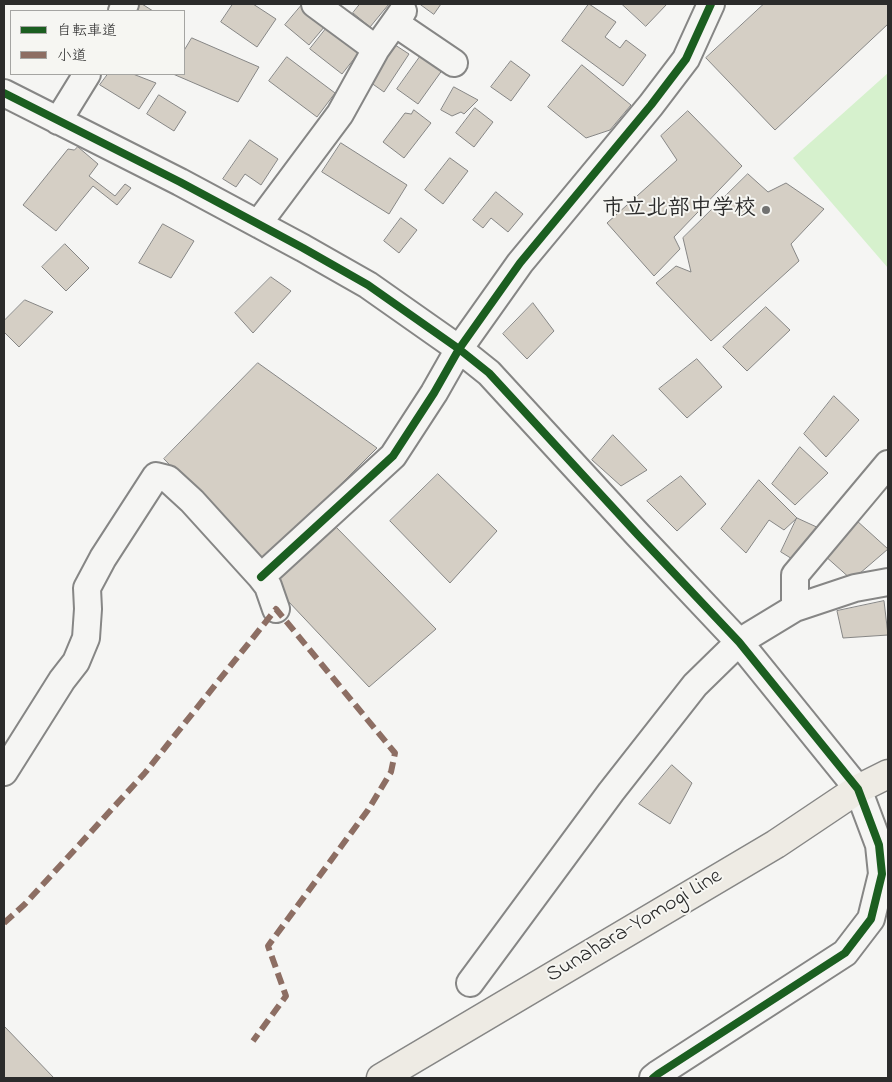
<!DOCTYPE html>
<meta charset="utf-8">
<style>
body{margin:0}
#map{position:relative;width:892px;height:1082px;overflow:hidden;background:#f5f5f3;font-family:"Indie Flower","Klee One",sans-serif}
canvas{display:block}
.frame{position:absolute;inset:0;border:5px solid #2b2b2b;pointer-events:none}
.legend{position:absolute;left:10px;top:10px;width:175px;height:65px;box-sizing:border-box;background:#f6f6f2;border:1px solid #a5a5a2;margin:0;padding:6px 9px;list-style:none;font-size:15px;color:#2b2b2b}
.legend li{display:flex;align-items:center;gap:10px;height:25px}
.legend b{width:25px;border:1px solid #a5a5a2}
</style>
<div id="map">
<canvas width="892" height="1082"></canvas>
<div class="frame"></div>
<ul class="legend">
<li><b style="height:6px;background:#1b5e20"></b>自転車道</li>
<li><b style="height:6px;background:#8d6e63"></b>小道</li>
</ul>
</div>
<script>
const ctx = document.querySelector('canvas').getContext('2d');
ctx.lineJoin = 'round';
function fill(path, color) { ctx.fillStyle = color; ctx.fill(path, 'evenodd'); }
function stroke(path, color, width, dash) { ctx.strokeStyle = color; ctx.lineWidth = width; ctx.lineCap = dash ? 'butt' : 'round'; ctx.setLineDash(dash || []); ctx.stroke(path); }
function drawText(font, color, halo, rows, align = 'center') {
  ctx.font = font + ' "Indie Flower","Klee One",sans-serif'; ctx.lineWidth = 4; ctx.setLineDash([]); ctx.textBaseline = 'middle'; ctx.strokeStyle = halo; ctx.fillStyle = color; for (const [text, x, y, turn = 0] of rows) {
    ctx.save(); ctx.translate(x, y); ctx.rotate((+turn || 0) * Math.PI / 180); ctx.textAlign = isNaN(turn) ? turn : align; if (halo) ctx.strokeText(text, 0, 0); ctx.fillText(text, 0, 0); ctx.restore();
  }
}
const green = new Path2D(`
 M888 73V268L793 158Z`);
const building = new Path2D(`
 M137 4H142L153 11H132Z
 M233 4H253L276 19 257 47 221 22Z
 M360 4H389L370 27 353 13Z
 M420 4H441L434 14Z
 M589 4 616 22 605 37 620 48 626 40 646 55 623 86 562 41Z
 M622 4H667L646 26Z
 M764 4H888V24L775 130 706 58Z
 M301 6 325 26 309 45 285 25Z
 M329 25 361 50 342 74 310 49Z
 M192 38 259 67 238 102 173 74H184V51Z
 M392 43 409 54 384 92 367 80Z
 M422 54 443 69 418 104 397 89Z
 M287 57 335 93 317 117 269 81Z
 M511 61 530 75 511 101 491 87Z
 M582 65 631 105 610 130 586 138 548 107Z
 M108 74H133L156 83 139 109 100 85Z
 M454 87 478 100 464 114 461 112 452 116 441 110Z
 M159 95 186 112 174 131 147 114Z
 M475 108 493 122 474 147 456 133Z
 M414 110 431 123 404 158 383 142 405 113 411 114Z
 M688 111 742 166 674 237 680 249 654 276 607 223 677 160 661 136Z
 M250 140 278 159 261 185 245 174 236 187 223 179Z
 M341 143 407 185 389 214 322 172Z
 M78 147 98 164 89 176 115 196 125 184 131 188 117 205 93 186 56 231 23 205 68 149 74 150Z
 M450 158 468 171 443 204 425 190Z
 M748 174 768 192 786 183 824 209 791 244 799 261 711 341 656 283 676 266 691 272 683 238Z
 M496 192 523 214 508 232 491 218 483 228 473 220Z
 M401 218 417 230 399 253 384 241Z
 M163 224 194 241 171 278 139 263Z
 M65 244 89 268 66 291 42 267Z
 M271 277 291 291 253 333 235 313Z
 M25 300 53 312 19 347 4 332V321Z
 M533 303 554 331 527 359 503 334Z
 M766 307 790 330 747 371 723 347Z
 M697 359 722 387 687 418 659 389Z
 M258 363 377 448 264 561 164 459Z
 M834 396 859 420 826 457 804 434Z
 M613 435 647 470 621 486 592 460Z
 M800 447 828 473 795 505 772 484Z
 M438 474 497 531 450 583 390 521Z
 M681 476 706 504 677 531 647 501Z
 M759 480 797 518 784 530 769 520 746 553 721 529Z
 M797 518 821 529 797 562 781 552Z
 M856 520 888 549 852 580 824 555Z
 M335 526 436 629 369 687 272 584Z
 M884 601 888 635 843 638 837 611Z
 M672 765 692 783 670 824 639 804Z
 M4 1026 54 1078H4Z`);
const minor = new Path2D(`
 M315 4 376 49
 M122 11 125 4
 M395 23 454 63
 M4 93 180 182 303 248 368 285 459 349 489 373 638 535 739 642 858 789 879 845 882 874 871 919 845 953 658 1074 653 1078
 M58 121 87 74
 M258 224 340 114 376 49 403 11
 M261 577 393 456 434 393 459 349 520 263 651 105 686 59 711 4
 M795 608 855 588 888 582
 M4 772 62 680 76 662 86 638 88 609 87 588 103 558 156 476 168 479 192 501 261 577 268 586 276 609
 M470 983 611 792 695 685 739 642 795 608V575L888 464`);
const major = new Path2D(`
 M381 1078 776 844 858 789 888 774`);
const quiet = new Path2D(`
 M4 923 25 904 144 774 276 609 395 753 391 772 368 810 268 946 286 996 253 1041`);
const cycleway = new Path2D(`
 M4 93 180 182 303 248 368 285 459 349 489 373 638 535 739 642 858 789 879 845 882 874 871 919 845 953 658 1074 653 1078
 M261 577 393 456 434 393 459 349 520 263 651 105 686 59 711 4`);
const markers = [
 [766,210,5,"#727271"]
];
const poiNames = [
 ["市立北部中学校",756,210]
];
const streetNames = [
 ["Sunahara-Yomogi Line",635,927,-31]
];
fill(green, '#d6f1cd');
fill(building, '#d5cfc5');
stroke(building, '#868685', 1);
stroke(minor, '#868685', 30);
stroke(major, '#868685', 31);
stroke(minor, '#f5f5f3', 26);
stroke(major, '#eeebe4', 28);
stroke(quiet, '#8d6e63', 6, [12, 6]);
stroke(cycleway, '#1b5e20', 8);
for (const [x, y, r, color] of markers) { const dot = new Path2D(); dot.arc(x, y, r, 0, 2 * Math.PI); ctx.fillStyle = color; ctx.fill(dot); stroke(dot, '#f6f6f2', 2); }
drawText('bold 22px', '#2b2b2b', '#f6f6f2', poiNames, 'right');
drawText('22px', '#2b2b2b', '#f6f6f2', streetNames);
</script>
